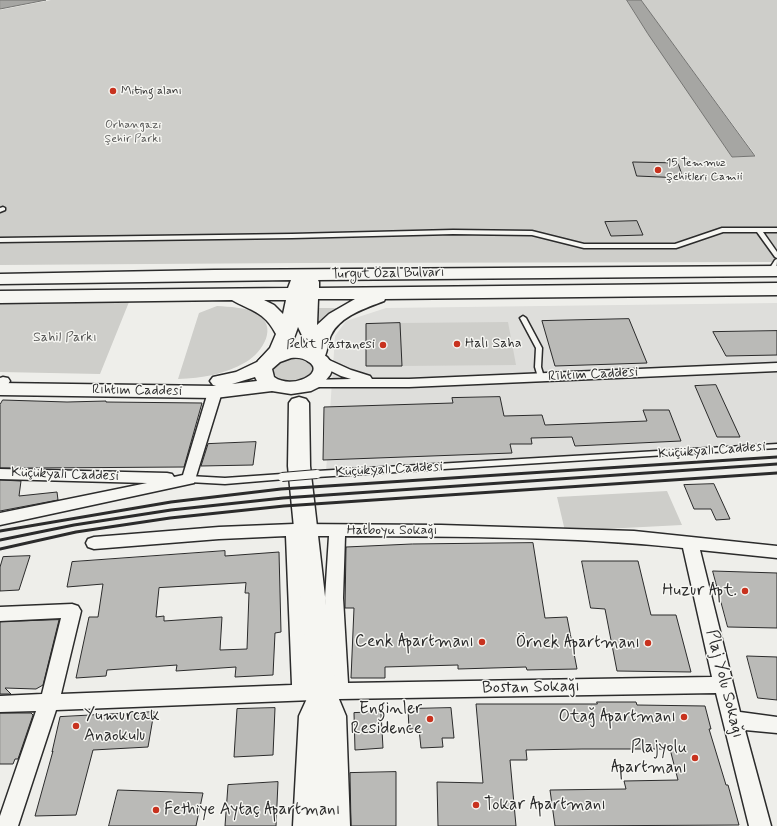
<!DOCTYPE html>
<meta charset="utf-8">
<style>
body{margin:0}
canvas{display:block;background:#eeeeea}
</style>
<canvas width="777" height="826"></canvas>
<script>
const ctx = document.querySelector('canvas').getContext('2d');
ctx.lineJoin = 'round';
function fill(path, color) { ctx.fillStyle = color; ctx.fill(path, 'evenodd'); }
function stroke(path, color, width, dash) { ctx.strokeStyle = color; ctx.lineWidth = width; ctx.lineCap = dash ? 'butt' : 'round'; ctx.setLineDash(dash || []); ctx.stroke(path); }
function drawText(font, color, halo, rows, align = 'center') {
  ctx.font = font + ' Mynerve,sans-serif'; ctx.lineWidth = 3; ctx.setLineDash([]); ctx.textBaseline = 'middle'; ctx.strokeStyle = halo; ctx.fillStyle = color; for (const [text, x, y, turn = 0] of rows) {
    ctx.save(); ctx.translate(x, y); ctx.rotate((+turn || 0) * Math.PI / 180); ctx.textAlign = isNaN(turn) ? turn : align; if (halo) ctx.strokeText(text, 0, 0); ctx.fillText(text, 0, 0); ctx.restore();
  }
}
const built = new Path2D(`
 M777 303V443L326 472 335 336 346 321 386 308Z`);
const green = new Path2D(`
 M51 0H627L732 157 756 156 641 0H777V262L302 263 0 265V10Z
 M129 302 100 374 0 372V303Z
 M217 306C230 307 245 307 256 313 279 326 263 352 246 362 223 375 203 378 178 379L199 313Z
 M318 308H343L318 328Z
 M508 322 516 365 402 366 400 323Z
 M296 357 308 360 314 367 311 374C300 383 284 384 274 374V366L283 359Z
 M667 491 682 525 565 531 557 497Z`);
const water = new Path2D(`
 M0 0H46L0 9Z
 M627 0H641L755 156 732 157 648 34Z`);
const building = new Path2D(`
 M633 162 678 163 683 178 637 176Z
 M637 221 643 235 611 236 605 222Z
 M629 319 647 363 555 366 542 321Z
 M400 323 402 366H366V324Z
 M777 331V355L726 356 713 332Z
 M716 385 740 437H717L695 386Z
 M500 397 504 416 542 415 545 425 647 421 643 410H669L681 441 575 446 572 437 531 438 532 444H510L512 453 323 460 324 407 453 403 452 398Z
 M3 400 67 402 106 401V402L202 403 184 467 35 468H0V405Z
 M256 442 253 465 201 466 208 444Z
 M0 480 21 481 19 496 57 492 58 500 0 511Z
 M714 484 730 519 716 520 711 509H694L684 485Z
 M533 543 545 618 567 617 577 669 527 670 526 667 458 669V665L385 667V678H351L354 608H345L346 547 412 544Z
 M225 551V556L279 552 281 632 275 633 273 675 235 677 236 667 176 671 177 665 107 670 106 676 76 678 89 617H98L103 584 67 587 72 562ZM246 583 245 593H249L247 649 220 650 222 617 164 621V616L156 617 159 588Z
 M30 556 19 590 0 591V567L3 557Z
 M582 561H638L651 615H676L691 672 617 671 605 609 591 608Z
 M713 571 777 573V628L728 627Z
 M59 620 43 685 36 689 5 688 11 694H0V622Z
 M747 656 777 657V700L758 698Z
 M597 702H636L637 705 705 706 711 729H709L726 785H728L739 825 555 826 550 790 626 789 624 781 678 780 670 749H582L526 750 527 760H510L516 826H438L437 782 483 783 476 704H597Z
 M275 708 273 755 234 757 237 709Z
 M451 708 454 738H442L443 747 421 748 419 729H409L408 709Z
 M154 712 148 747 93 750 76 815 35 816 53 751 52 752 60 717Z
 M381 712 383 748 355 750 354 713Z
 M0 713H31L33 715 18 759H15L13 764H0Z
 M396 772V826H351L350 773Z
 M278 782 276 826H225L228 785Z
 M118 790 203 793 196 826H109Z`);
const lane = new Path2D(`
 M3 207 5 208V210L0 212V208Z
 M722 228H777V232H763L777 252V258L775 257 757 232H723L676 248H584L532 235 453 234 292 238 0 242V238L292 234 453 230 532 231 584 244H675Z
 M777 259C777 264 777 271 771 273L769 272 768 271 775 260Z
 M523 316 526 318 542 348 541 367 544 377 543 378 541 379 538 377 535 367 536 348 520 318Z
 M777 444V448L317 477 313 474 317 471Z
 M282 474 285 475 286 477 285 479 225 484 189 482 186 481 185 479 186 477 189 476 225 478Z`);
const street = new Path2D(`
 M318 355 351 370 370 376 372 379H409L777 363V371L409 387H313L308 386 306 383 308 380 351 379 341 376 313 362 311 359 313 356Z
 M3 377 8 378 10 381 5 389 0 390V378Z
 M215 388 220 389 222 392 194 483 0 525V513L147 483 0 479V469L167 473 172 474 174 477 183 475 208 392 210 389Z
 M294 524 441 525 634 531 777 546V558L700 550 740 712 777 717V733L745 730 771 826H749L716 693 339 699 56 710 18 826H0V816L36 711 0 712V696L42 694 61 618 0 621V607L72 604 78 606 81 611 61 694 292 685 286 536 219 539 94 549 88 547 86 543 88 539 94 537 219 527ZM302 536H329L325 598 329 683 311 684ZM345 536C457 537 572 536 683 548L712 677 348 683 343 598Z`);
const secondary = new Path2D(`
 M295 346 318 351 327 357 330 361 333 368 330 375 321 386 311 391 291 394 272 391 215 398 0 395V383L216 386 213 385 210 381 213 377 236 372 257 362 262 357 273 352ZM291 358C297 357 304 358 309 362 326 373 292 390 274 377L272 369 280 362ZM255 377 257 381 232 384Z
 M299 397 306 399 309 403 310 466 336 692 346 716 350 826H293L299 716 310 692 288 466 289 403 292 399Z`);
const highway = new Path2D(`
 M777 266V276L318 280 319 282V288L777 283V295L385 299 384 301C366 308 340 316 331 335 327 343 328 354 322 361L315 363 308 361 305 357 307 346 298 327C292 344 284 371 261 365L258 361 270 348 276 334C264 311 251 311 232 300L0 303V291L288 288 291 280 0 284V274L214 270ZM318 299H355L329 314 317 325ZM264 300H286L283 314 274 305Z`);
const rail = new Path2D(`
 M0 531 171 502 281 489 777 457
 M0 540 74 525 171 510 283 498 777 464
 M0 549 76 532 170 518 284 506 777 473`);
const laneBridge = new Path2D(`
 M282 477 317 474`);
const markers = [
 [113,91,4,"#c8321e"],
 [658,170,4,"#c8321e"],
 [457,344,4,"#c8321e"],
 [383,345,4,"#c8321e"],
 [745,591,4,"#c8321e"],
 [482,642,4,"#c8321e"],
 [648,643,4,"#c8321e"],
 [684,717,4,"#c8321e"],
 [430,719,4,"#c8321e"],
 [76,726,4,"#c8321e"],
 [695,758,4,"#c8321e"],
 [476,805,4,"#c8321e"],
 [156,810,4,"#c8321e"]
];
const farPoinames = [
 ["Miting alanı",121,91],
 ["15 Temmuz",666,163],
 ["Şehitleri Camii",666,177]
];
const farParknames = [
 ["Orhangazi",133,125],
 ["Şehir Parkı",133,139]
];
const streetNames = [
 ["Turgut Özal Bulvarı",388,274,-1],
 ["Rıhtım Caddesi",593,375,-3],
 ["Rıhtım Caddesi",137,391,1],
 ["Küçükyalı Caddesi",712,451,-4],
 ["Küçükyalı Caddesi",389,470,-3],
 ["Küçükyalı Caddesi",65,475,2],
 ["Hatboyu Sokağı",392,531]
];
const parkNames = [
 ["Sahil Parkı",65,338]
];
const poiNames = [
 ["Halı Saha",465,344],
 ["Pelit Pastanesi",375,345,"right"]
];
const nearPoinames = [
 ["Huzur Apt.",737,591],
 ["Cenk Apartmanı",474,642],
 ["Örnek Apartmanı",640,643],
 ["Enginler",422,709],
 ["Residence",422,729],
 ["Yumurcak",84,716,"left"],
 ["Anaokulu",84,736,"left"],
 ["Otağ Apartmanı",676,717],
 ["Plajyolu",687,748],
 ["Apartmanı",687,768],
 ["Tokar Apartmanı",484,805,"left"],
 ["Fethiye Aytaç Apartmanı",164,810,"left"]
];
const nearStreetnames = [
 ["Plaj Yolu Sokağı",724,684,76],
 ["Bostan Sokağı",531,688,-1]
];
fill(built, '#dededb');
fill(green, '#cececa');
fill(water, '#a6a6a3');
stroke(water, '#757573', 1);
fill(building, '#babab7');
stroke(building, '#2b2b2b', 1);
stroke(lane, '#2b2b2b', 3);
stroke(street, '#2b2b2b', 3);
stroke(secondary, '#2b2b2b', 3);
stroke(highway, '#2b2b2b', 3);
fill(lane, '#f6f6f2');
fill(street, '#f6f6f2');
fill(secondary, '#f6f6f2');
fill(highway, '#f6f6f2');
stroke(rail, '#2b2b2b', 3);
stroke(laneBridge, '#2b2b2b', 10, []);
stroke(laneBridge, '#f6f6f2', 8);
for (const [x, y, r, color] of markers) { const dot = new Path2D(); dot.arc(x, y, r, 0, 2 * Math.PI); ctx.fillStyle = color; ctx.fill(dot); stroke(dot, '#f6f6f2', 1.5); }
drawText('12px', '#2b2b2b', '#f6f6f2', farPoinames, 'left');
drawText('12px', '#545453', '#f6f6f2', farParknames);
drawText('14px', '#2b2b2b', '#f6f6f2', streetNames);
drawText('14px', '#545453', '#f6f6f2', parkNames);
drawText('14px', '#2b2b2b', '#f6f6f2', poiNames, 'left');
drawText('17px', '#2b2b2b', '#f6f6f2', nearPoinames, 'right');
drawText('17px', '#2b2b2b', '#f6f6f2', nearStreetnames);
</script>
